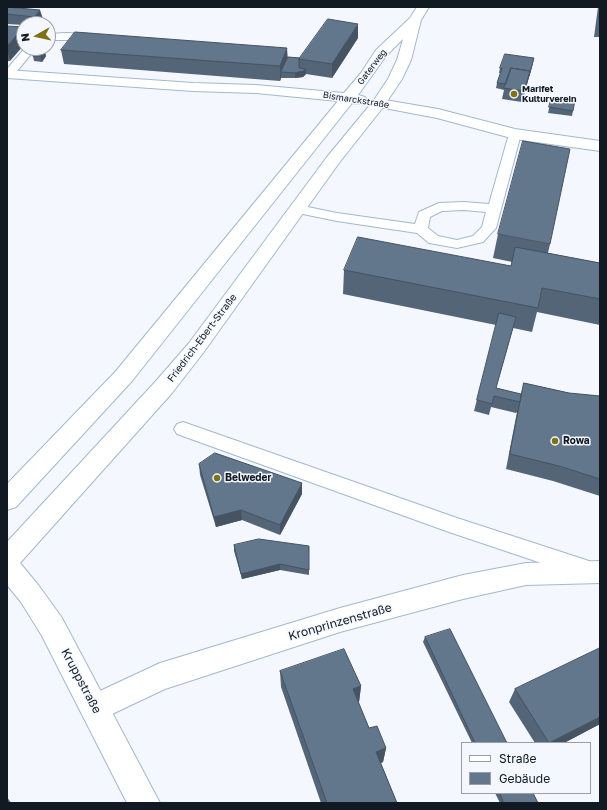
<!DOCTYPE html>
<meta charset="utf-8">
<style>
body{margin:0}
#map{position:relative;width:607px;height:810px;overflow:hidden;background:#f4f8fe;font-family:"Golos Text",sans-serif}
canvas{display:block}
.frame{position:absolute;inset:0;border:8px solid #111922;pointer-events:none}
.legend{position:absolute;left:461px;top:742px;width:130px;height:52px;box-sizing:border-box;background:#f4f8fe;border:1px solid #999fa6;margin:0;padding:5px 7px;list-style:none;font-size:12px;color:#111922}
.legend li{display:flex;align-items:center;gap:8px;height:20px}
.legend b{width:20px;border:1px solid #999fa6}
.north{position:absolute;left:16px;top:16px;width:40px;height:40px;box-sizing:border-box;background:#f4f8fe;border:1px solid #999fa6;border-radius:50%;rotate:262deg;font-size:11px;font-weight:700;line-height:16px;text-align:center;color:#111922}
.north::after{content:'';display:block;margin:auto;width:14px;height:18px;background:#7e7214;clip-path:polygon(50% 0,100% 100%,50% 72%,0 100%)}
</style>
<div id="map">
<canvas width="607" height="810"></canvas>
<div class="frame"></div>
<ul class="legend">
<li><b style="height:5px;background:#fff"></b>Straße</li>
<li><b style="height:11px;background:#62768c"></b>Gebäude</li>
</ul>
<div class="north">N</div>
</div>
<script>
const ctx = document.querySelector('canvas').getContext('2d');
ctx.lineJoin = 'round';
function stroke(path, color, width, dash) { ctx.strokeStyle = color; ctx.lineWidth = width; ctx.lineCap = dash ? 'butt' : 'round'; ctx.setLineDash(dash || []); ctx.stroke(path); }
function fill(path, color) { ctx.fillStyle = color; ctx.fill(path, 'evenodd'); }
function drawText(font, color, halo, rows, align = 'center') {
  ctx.font = font + ' "Golos Text",sans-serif'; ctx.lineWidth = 3; ctx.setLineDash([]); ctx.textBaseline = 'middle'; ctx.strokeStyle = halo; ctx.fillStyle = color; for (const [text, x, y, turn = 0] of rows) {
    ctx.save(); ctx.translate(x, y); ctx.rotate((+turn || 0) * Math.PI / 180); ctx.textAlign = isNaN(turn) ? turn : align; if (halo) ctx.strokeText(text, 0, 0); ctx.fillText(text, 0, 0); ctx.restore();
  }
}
const lane = new Path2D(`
 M66 33 94 34 99 37 94 40H48V34Z
 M25 48H36L13 76 7 77V69Z
 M515 130 519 131 521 134 496 228 483 242 457 248 429 243 417 233 337 221 293 212 291 209 293 206 298 205 337 213 415 224 419 212 439 203 464 202 489 204 509 134 511 131ZM464 210 486 212 482 227 473 236 457 240 438 236 428 228 430 217 442 211Z
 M183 422 457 518 586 560 593 563 596 569 593 575 586 578 449 532 177 434 174 429 177 424Z`);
const street = new Path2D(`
 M379 99 438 109 515 129 600 141V151L515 139 437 118 374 106 372 103 374 100Z
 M600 561V583L526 585 463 599 340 632 165 689 95 722 85 718 80 708 85 698 160 663 340 608 463 575 526 563Z`);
const secondary = new Path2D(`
 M417 7H429L421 20 411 60 402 79 384 106 339 163 203 353 172 393 20 563 39 586 62 618 160 803H127L42 636 21 602 7 585V542L156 381 189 343 327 157 374 100 388 79 397 60 403 39 386 56 358 95 365 97 367 100 365 103 360 104 352 103 132 381 16 507 7 510V484L116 371 338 101 256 93 193 91 7 78V70L193 83 256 85 344 93 361 73 376 50 410 18Z`);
const wall = new Path2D(`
 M7 7 43 19 39 24H24V25L7 24Z
 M598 7H600V37H594Z
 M7 26 10 61H7Z
 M358 38 332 78 306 74 303 77 295 78H281L280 81 64 64 61 50 288 57 300 58Z
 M33 56H46L42 62 34 61Z
 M533 63 522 102 502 99 504 90 496 88 497 83 501 73H499L500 68Z
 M552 97 573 111 572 116 548 113Z
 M498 234 550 244 548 253 600 263V325L537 312 532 332 513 328 496 388 521 394 524 383 569 393 600 396V496L553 481 506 469 517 412 516 413 491 407 489 415 474 411 496 325 343 294 344 270 511 266 512 262 493 258Z
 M199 464 302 494 280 535 242 520 216 527 200 475Z
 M234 545 309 546V575L280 570 242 579 234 551Z
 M425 637 507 743H472L423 642Z
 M600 648V724L564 743H535L509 702 515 689Z
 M280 671 361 686 359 702H358L369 728 386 748 383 762 381 763 397 803H321L281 687Z
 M495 793H533L538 803H500Z`);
const shadedWall = new Path2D(`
 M40 10 43 19 39 24H36L34 17Z
 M358 24V38L332 78V64Z
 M24 27V45L10 61 7 49V46Z
 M287 48 288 62 281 72V78L280 81V66Z
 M45 51 46 56 42 62 40 56Z
 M534 58 533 63 522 102 524 91Z
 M306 69V74L303 77 295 78V73Z
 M302 483V494L280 535V525Z
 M241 510 242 520 216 527 214 517Z
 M280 564V570L242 579 241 574Z
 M361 686 359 702 351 705 353 689Z
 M600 717V724L564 743H549Z
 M386 748 383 762 374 766 376 752Z
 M7 797 11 803H9L7 800Z`);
const building = new Path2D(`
 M7 7 40 10 34 17 7 14Z
 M600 9V20L599 19Z
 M328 19 358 24 332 64 299 59Z
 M7 26 24 27 7 46Z
 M75 32 287 48 280 66 61 50Z
 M38 50 45 51 40 56H33Z
 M505 54 534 58 529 76 530 71 511 68 506 84 497 83 502 68H500Z
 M288 57 300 58 299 59V68L306 69 303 71 295 73 281 72Z
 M511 68 530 71 524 91 504 88Z
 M552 97 575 100 573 111 549 107Z
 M523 141 570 149 550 244 498 234Z
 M358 237 511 266 515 247 600 263V299L542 288 538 308 344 270Z
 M499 313 516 317 496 388 521 394 520 402 494 396 492 404 477 400Z
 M524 383 569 393 600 396V479L559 466 510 454Z
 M215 453 302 483 280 525 241 510 214 517 199 464Z
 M259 539 309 546V570L280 564 241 574 234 545Z
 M450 629 507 743H475L425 637Z
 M600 648V717L549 743 515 689Z
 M344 649 361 686 353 689 369 728 377 726 386 748 376 752 397 803H327L280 671Z
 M500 793H533L538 803H504Z`);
const markers = [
 [514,94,4,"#7e7214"],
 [555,441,4,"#7e7214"],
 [217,478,4,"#7e7214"]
];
const farStreetnames = [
 ["Gaterweg",372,67,-53],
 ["Bismarckstraße",356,100,9]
];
const farPoinames = [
 ["Marifet",522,89],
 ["Kulturverein",522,99]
];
const streetNames = [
 ["Friedrich-Ebert-Straße",202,338,-53]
];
const poiNames = [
 ["Rowa",563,441],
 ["Belweder",225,478]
];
const nearStreetnames = [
 ["Kronprinzenstraße",340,622,-16],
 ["Kruppstraße",81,681,62]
];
stroke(lane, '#a2b8d0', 2);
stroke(street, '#a2b8d0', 2);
stroke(secondary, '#a2b8d0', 2);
fill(lane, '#fff');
fill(street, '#fff');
fill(secondary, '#fff');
fill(wall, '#546578');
fill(shadedWall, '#455362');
fill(building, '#62768c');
stroke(building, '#455362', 1);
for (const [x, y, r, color] of markers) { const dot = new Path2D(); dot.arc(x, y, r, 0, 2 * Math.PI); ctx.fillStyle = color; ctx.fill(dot); stroke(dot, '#f4f8fe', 1.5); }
drawText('9px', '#111922', '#f4f8fe', farStreetnames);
drawText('bold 9px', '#111922', '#f4f8fe', farPoinames, 'left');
drawText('10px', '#111922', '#f4f8fe', streetNames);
drawText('bold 10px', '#111922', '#f4f8fe', poiNames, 'left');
drawText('12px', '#111922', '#f4f8fe', nearStreetnames);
</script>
